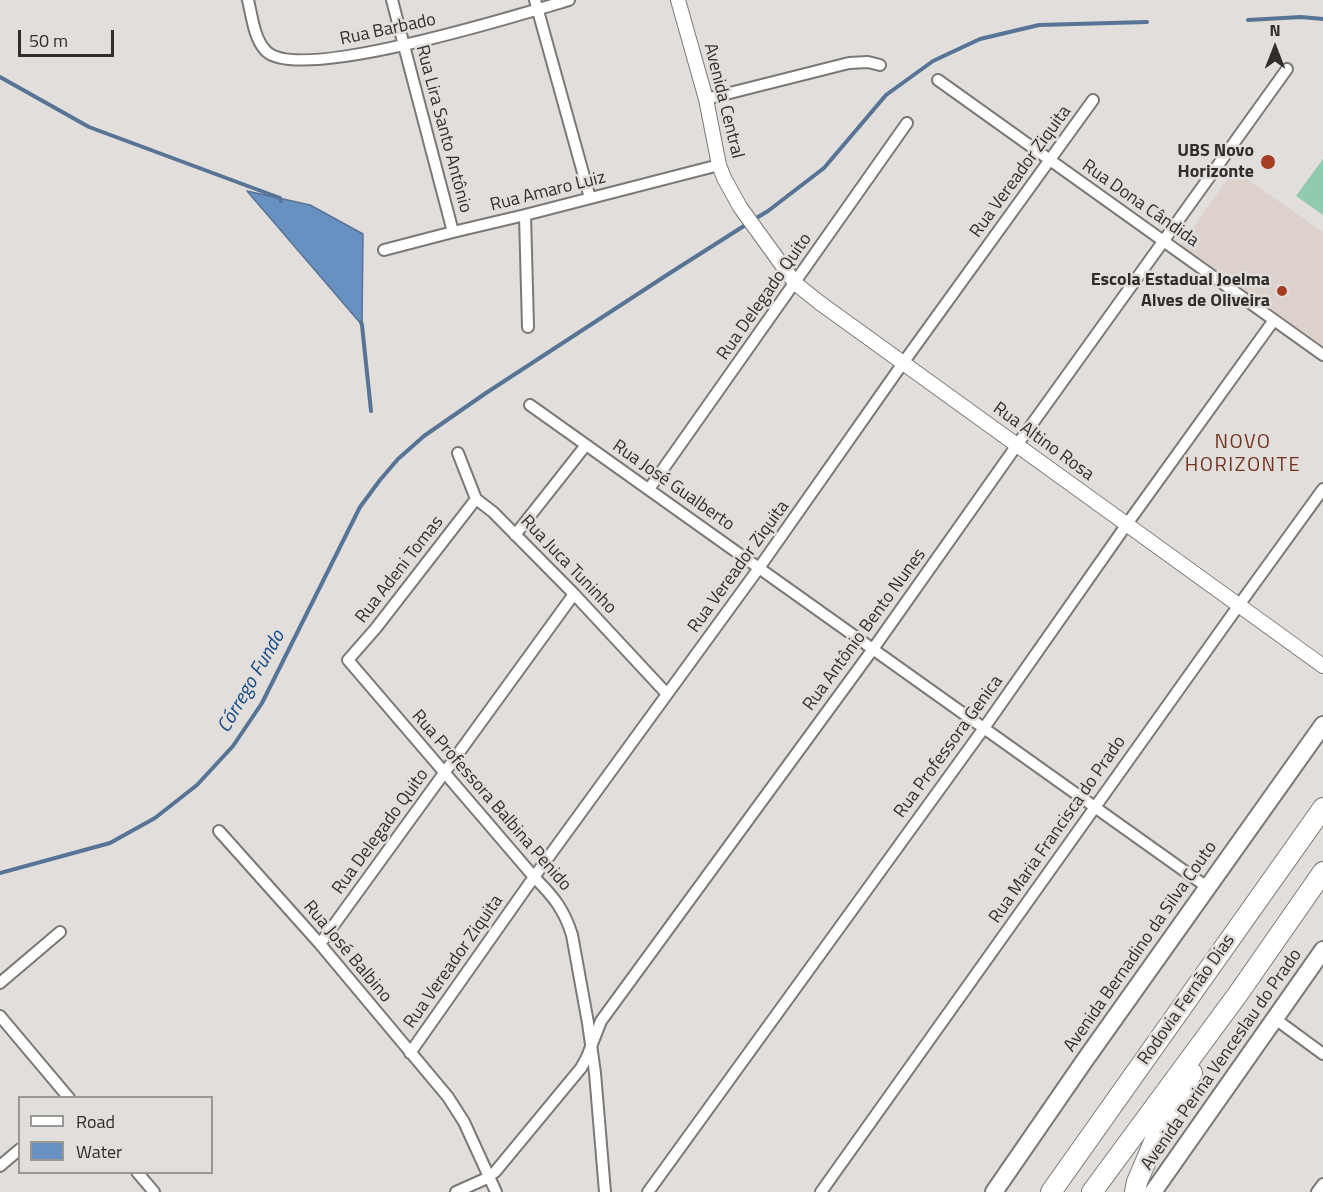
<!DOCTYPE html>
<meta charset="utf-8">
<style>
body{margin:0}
#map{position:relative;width:1323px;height:1192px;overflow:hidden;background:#e1dedb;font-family:"Titillium Web",sans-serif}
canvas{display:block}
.legend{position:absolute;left:18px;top:1096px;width:195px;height:78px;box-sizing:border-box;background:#e1dedb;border:2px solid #9a9895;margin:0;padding:8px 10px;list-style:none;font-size:18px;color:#302e2d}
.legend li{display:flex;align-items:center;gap:12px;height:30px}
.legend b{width:30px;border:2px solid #9a9895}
.north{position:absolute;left:1245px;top:18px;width:60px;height:60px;-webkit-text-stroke:4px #e1dedb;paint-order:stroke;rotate:0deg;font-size:16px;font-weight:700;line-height:24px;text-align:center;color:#302e2d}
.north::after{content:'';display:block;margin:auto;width:21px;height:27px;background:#302e2d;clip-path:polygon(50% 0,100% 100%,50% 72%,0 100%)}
.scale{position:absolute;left:18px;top:30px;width:96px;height:27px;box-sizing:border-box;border:3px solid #302e2d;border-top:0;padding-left:8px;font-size:18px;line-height:21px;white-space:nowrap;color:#302e2d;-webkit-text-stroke:4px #e1dedb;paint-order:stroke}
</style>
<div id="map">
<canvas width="1323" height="1192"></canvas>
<ul class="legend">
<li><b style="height:8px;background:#fff"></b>Road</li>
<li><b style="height:16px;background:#6890c1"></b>Water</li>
</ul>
<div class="north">N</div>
<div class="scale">50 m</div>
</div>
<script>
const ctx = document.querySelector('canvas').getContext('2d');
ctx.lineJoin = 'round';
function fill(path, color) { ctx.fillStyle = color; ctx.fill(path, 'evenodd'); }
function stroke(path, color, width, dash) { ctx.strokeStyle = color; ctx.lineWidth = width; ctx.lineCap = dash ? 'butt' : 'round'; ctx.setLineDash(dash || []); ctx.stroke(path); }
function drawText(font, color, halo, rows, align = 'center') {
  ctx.font = font + ' "Titillium Web",sans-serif'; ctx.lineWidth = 5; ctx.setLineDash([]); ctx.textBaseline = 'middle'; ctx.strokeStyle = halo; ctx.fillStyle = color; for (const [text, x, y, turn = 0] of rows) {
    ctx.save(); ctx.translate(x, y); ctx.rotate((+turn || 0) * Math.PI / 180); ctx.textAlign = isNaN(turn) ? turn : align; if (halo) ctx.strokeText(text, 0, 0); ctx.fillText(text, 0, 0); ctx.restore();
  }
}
const built = new Path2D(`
 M1234 170 1323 232V346L1179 248Z`);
const green = new Path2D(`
 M1323 159V215L1296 196Z`);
const water = new Path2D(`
 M247 191 310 205 363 234 362 325Z`);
const stream = new Path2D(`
 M1248 20 1301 17 1323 19
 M0 77 89 127 280 198 281 201
 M753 220 768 211 824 168 886 95 933 61 980 39 1039 25 1147 22
 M361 322 362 325 371 411
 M0 873 110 843 155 818 197 785 233 746 262 703 360 507 380 480 398 459 424 436 486 393 670 273 747 224`);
const minor = new Path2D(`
 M248 0C252 16 254 39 266 51 298 84 522 14 569 0
 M392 0 453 232
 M535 0 590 198
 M938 80 1323 355
 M706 99 849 63 868 62 880 65
 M525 215 528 327
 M384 250 453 232 525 215 719 165
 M530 405 1207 887
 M458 453 476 499 493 512 574 594 667 694
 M649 489 907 123
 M476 499 376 628 348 660 534 877C553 896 564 909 572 935L588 1023 595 1073 605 1192
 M515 535 586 445
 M219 831 320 944 448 1097 464 1122 496 1192
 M320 944 574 594
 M0 983 60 932
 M0 1016 69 1098
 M1274 1018 1323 1054
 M410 1053 534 877 759 568 903 363 1093 100
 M0 1166 20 1149
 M137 1172 154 1192
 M456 1192 485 1179 495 1172 581 1068 587 1057 601 1021 873 649 1017 445 1287 69
 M648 1192 984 728 1127 524 1274 320
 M821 1192 1239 605 1323 489
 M1317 1192 1323 1184`);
const tertiary = new Path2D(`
 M678 0 706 99 719 165 724 178 740 207 795 283 820 303 1323 666`);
const primary = new Path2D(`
 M994 1192 1085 1060 1323 725
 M1153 1192 1323 950`);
const motorway = new Path2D(`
 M1051 1192 1323 808
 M1092 1192 1238 994 1323 872
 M1135 1192 1137 1182 1160 1128 1192 1073`);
const markers = [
 [1268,162,8,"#a63d22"],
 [1282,291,6,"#a63d22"]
];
const streetNames = [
 ["Rua Barbado",388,30,-12],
 ["Avenida Central",723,101,76],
 ["Rua Lira Santo Antônio",443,129,75],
 ["Rua Vereador Ziquita",1021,172,-54],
 ["Rua Amaro Luiz",548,192,-14],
 ["Rua Dona Cândida",1140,204,35],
 ["Rua Delegado Quito",765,297,-55],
 ["Rua Altino Rosa",1043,442,36],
 ["Rua José Gualberto",673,486,35],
 ["Rua Juca Tuninho",568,565,46],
 ["Rua Vereador Ziquita",739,567,-54],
 ["Rua Adeni Tomas",400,570,-52],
 ["Rua Antônio Bento Nunes",865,630,-54],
 ["Rua Professora Genica",949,747,-54],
 ["Rua Professora Balbina Penido",491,801,49],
 ["Rua Maria Francisca do Prado",1058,830,-55],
 ["Rua Delegado Quito",381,832,-54],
 ["Avenida Bernadino da Silva Couto",1141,947,-55],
 ["Rua José Balbino",347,952,50],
 ["Rua Vereador Ziquita",454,962,-55],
 ["Rodovia Fernão Dias",1187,1000,-55],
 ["Avenida Perina Venceslau do Prado",1222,1060,-55]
];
const poiNames = [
 ["UBS Novo",1254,152],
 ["Horizonte",1254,173],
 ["Escola Estadual Joelma",1270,281],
 ["Alves de Oliveira",1270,302]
];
const neighbourhoodNames = [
 ["NOVO",1243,443],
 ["HORIZONTE",1243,466]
];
const waterNames = [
 ["Córrego Fundo",252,682,-60]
];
fill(built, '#dcd2cb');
fill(green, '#91caac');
fill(water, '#6890c1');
stroke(water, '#577395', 1.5);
stroke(stream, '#577395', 4);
stroke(minor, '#7b7976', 14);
stroke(tertiary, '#7b7976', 16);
stroke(primary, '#7b7976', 20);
stroke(motorway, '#7b7976', 22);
stroke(minor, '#fff', 10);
stroke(tertiary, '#fff', 14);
stroke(primary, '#fff', 16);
stroke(motorway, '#fff', 20);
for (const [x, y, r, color] of markers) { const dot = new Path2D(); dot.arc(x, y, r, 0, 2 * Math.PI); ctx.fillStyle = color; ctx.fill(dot); stroke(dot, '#e1dedb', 2); }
drawText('18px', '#302e2d', '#e1dedb', streetNames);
drawText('bold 18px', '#302e2d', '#e1dedb', poiNames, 'right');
ctx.letterSpacing = '1.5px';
drawText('20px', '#763220', '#e1dedb', neighbourhoodNames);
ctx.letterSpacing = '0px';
drawText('italic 20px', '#134987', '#e1dedb', waterNames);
</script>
